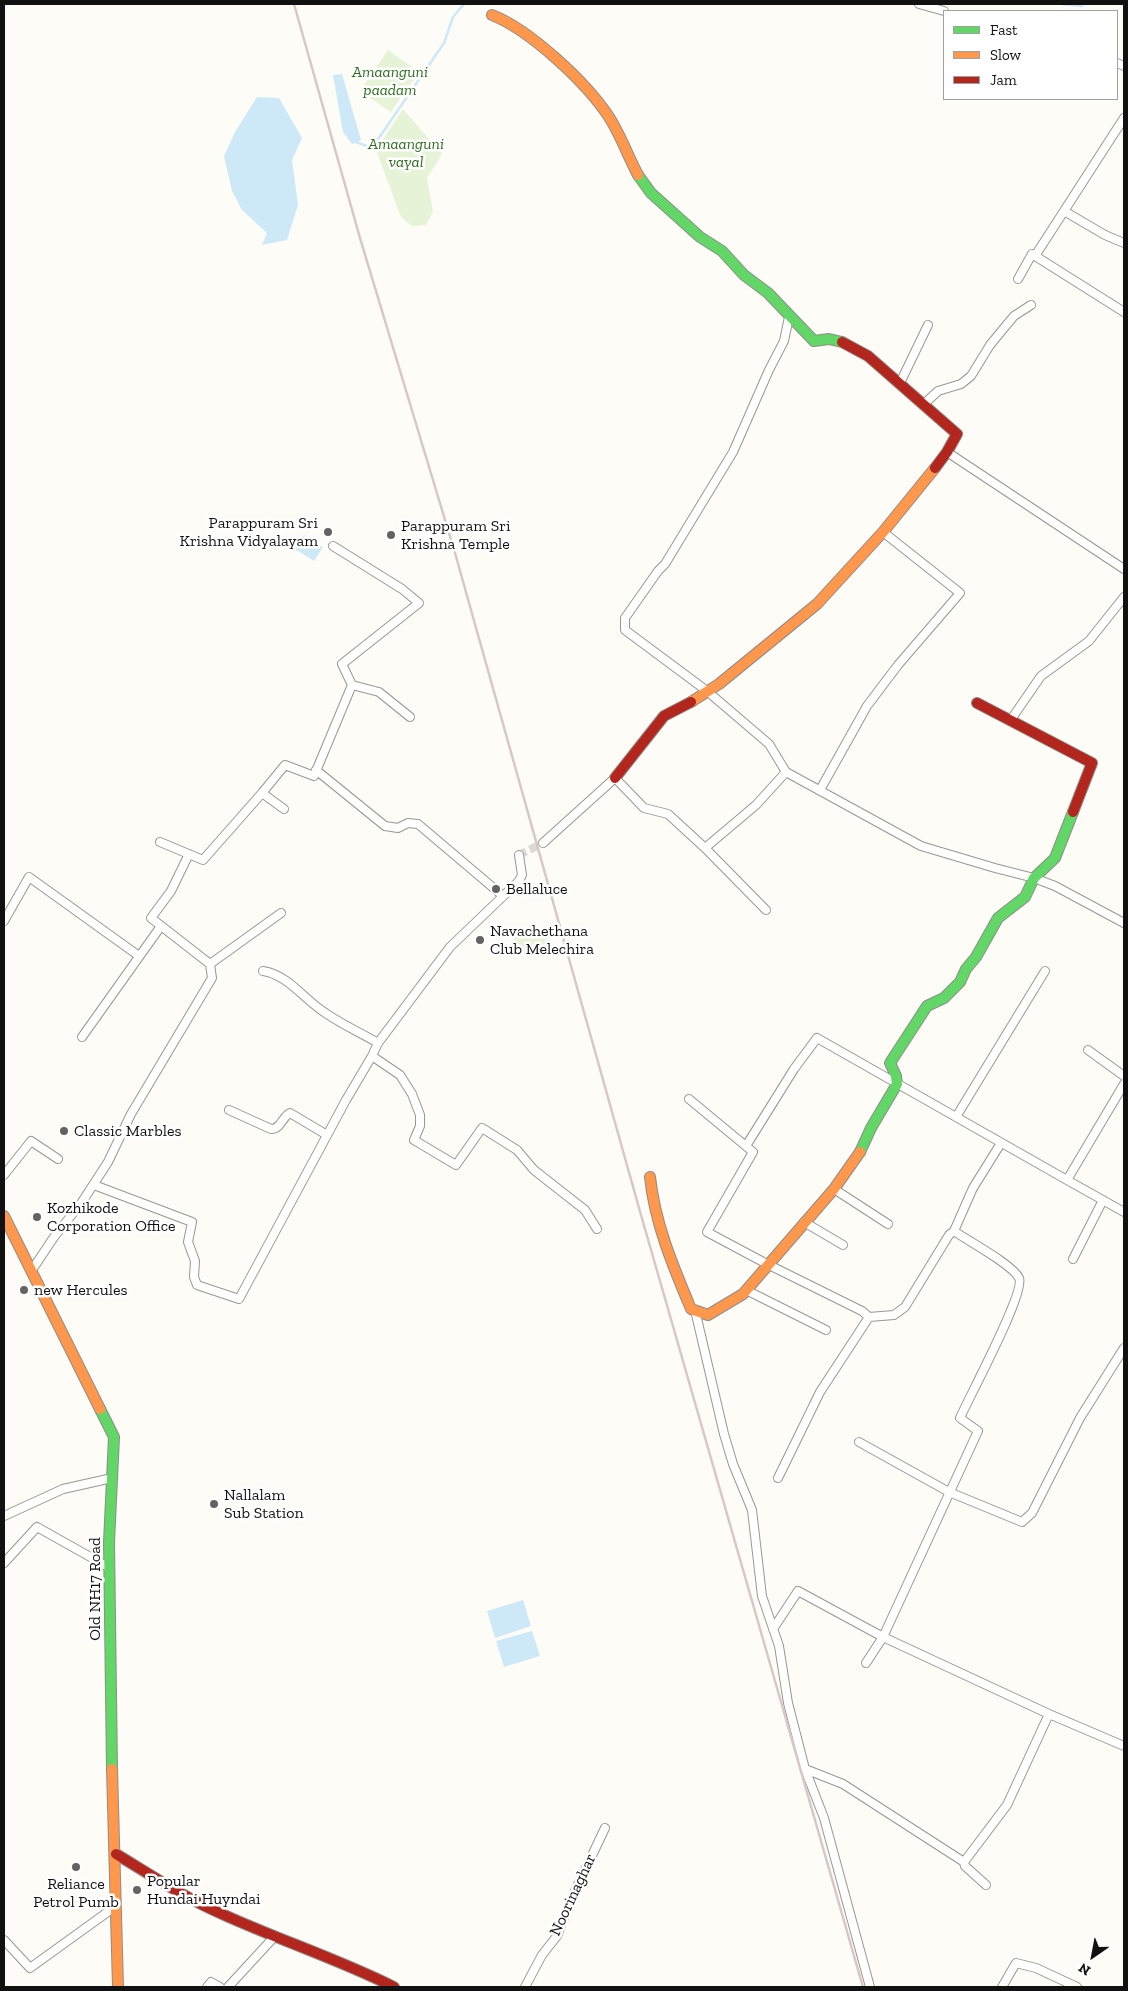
<!DOCTYPE html>
<style>
body{margin:0}
#map{position:relative;width:1128px;height:1991px;overflow:hidden;background:#fdfcf7;font-family:"Zilla Slab",serif}
canvas{display:block}
.frame{position:absolute;inset:0;border:5px solid #111;pointer-events:none}
.legend{position:absolute;left:943px;top:10px;width:175px;height:90px;box-sizing:border-box;background:#fff;border:1px solid #a0a0a0;margin:0;padding:6px 9px;list-style:none;font-size:15px;color:#111}
.legend li{display:flex;align-items:center;gap:10px;height:25px}
.legend b{width:25px;border:1px solid #a0a0a0}
.north{position:absolute;left:1068px;top:1931px;width:50px;height:50px;-webkit-text-stroke:4px #fff;paint-order:stroke;rotate:213deg;font-size:14px;font-weight:700;line-height:20px;text-align:center;color:#111}
.north::after{content:'';display:block;margin:auto;width:18px;height:22px;background:#111;clip-path:polygon(50% 0,100% 100%,50% 72%,0 100%)}
</style>
<div id="map">
<canvas width="1128" height="1991"></canvas>
<div class="frame"></div>
<ul class="legend">
<li><b style="height:6px;background:#63d668"></b>Fast</li>
<li><b style="height:6px;background:#ff974d"></b>Slow</li>
<li><b style="height:6px;background:#b3261e"></b>Jam</li>
</ul>
<div class="north">N</div>
</div>
<script>
const ctx = document.querySelector('canvas').getContext('2d');
ctx.lineJoin = 'round';
function fill(path, color) { ctx.fillStyle = color; ctx.fill(path, 'evenodd'); }
function stroke(path, color, width, dash) { ctx.strokeStyle = color; ctx.lineWidth = width; ctx.lineCap = dash ? 'butt' : 'round'; ctx.setLineDash(dash || []); ctx.stroke(path); }
function drawText(font, color, halo, rows, align = 'center') {
  ctx.font = font + ' "Zilla Slab",serif'; ctx.lineWidth = 5; ctx.setLineDash([]); ctx.textBaseline = 'middle'; ctx.strokeStyle = halo; ctx.fillStyle = color; for (const [text, x, y, turn = 0] of rows) {
    ctx.save(); ctx.translate(x, y); ctx.rotate((+turn || 0) * Math.PI / 180); ctx.textAlign = isNaN(turn) ? turn : align; if (halo) ctx.strokeText(text, 0, 0); ctx.fillText(text, 0, 0); ctx.restore();
  }
}
const green = new Path2D(`
 M388 50 419 72 391 112 360 91Z
 M403 109 442 154 427 178 433 212 426 225 412 226 401 217 376 150Z
 M521 929 530 931 542 929 548 948 526 954 517 946 512 937Z`);
const water = new Path2D(`
 M342 74 361 140 352 144 343 132 333 75Z
 M257 97 279 98 302 138 292 160 298 205 287 240 262 245 267 233 242 210 232 191 224 156 235 132Z
 M304 535 323 547 314 561 295 549Z
 M523 1600 531 1626 495 1638 487 1611Z
 M532 1631 540 1656 504 1667 496 1641Z`);
const stream = new Path2D(`
 M1062 4 1082 6 1083 4
 M356 142 372 148 444 43 453 17 464 4`);
const streetTunnel = new Path2D(`
 M519 855 543 843`);
const street = new Path2D(`
 M919 4 944 11
 M1117 63 1124 66
 M1064 211 1105 235 1124 243
 M1035 256 1124 118
 M1018 279 1032 254 1124 312
 M789 317 784 341 769 370 733 452 665 564 658 571 625 618V630L707 691 769 744 786 772 921 846 995 868 1034 878 1055 886 1124 923
 M900 383 928 325
 M923 405 938 391 961 384 971 376 990 345 1004 328 1014 316 1031 305
 M947 452 1124 569
 M333 546 402 589 419 603 342 664 352 685 379 692 410 717
 M1010 721 1041 676 1089 641 1124 597
 M316 770 385 826 398 828 408 823 418 824 503 896
 M820 790 867 706 898 665 960 593 883 532
 M262 793 285 765 314 776 352 685
 M160 842 203 860 262 793 284 809
 M543 843 615 778 644 808 668 814 705 848 756 805 786 772
 M705 848 766 910
 M189 854 171 891 151 918 210 964
 M519 855 522 875 519 881 450 947 378 1043 372 1056 400 1075 412 1094 420 1115V1126L414 1140 456 1165 482 1128 517 1150 534 1170 585 1210 597 1229
 M4 921 29 877 139 956
 M263 971C289 975 305 1001 327 1014 343 1025 361 1033 378 1043
 M82 1037 161 926
 M1088 1050 1124 1076
 M1124 1084 1067 1180 1124 1212
 M689 1099 753 1152 707 1232 767 1264 862 1311 869 1317 894 1315 905 1307 949 1235 954 1231 973 1188 1001 1143
 M229 1110 271 1129C281 1129 282 1117 290 1113L327 1135
 M956 1117 1045 971
 M746 1146 794 1069 817 1038 1067 1180
 M4 1175 31 1141 58 1159
 M94 1185 192 1222 188 1242 195 1261 194 1277 197 1285 239 1299 346 1100 372 1056
 M834 1189 888 1224
 M804 1222 843 1245
 M1073 1259 1103 1200
 M32 1270 54 1237 82 1202 108 1162 131 1114 212 978 210 964 281 913
 M746 1290 826 1330
 M695 1310 724 1434 733 1464 752 1510 762 1596 779 1646 788 1703 805 1769 824 1818 870 1987
 M859 1442 949 1492 1022 1522 1032 1513 1080 1418 1124 1348
 M778 1478 820 1392 869 1317
 M4 1516 63 1489 112 1478
 M4 1563 37 1527 110 1568
 M773 1629 798 1591 883 1637 1049 1714 1124 1746
 M866 1663 883 1637 978 1431 960 1418C969 1397 1026 1292 1019 1278 1012 1264 968 1241 954 1231
 M805 1769 843 1784 964 1862 965 1866 986 1885
 M964 1862 1007 1805 1049 1714
 M4 1940 30 1968 116 1906
 M207 1987 211 1982 220 1987
 M228 1987 275 1936
 M525 1987 542 1955 557 1936 569 1904 605 1828
 M1002 1987 1016 1963 1036 1968 1077 1987`);
const fast = new Path2D(`
 M638 175 651 193 700 237 722 251 744 275 768 293 814 341 829 339 842 342
 M860 1152 871 1128 897 1084 896 1076 890 1063 927 1006 944 998 960 982 966 969 976 957 998 918 1025 897 1034 878 1055 858 1073 812
 M100 1409 114 1437 109 1542 112 1769`);
const slow = new Path2D(`
 M492 15C530 30 586 82 609 117 620 134 628 156 638 175
 M691 702 719 684 817 604 883 532 935 468
 M650 1177C655 1224 673 1266 691 1309L708 1315 743 1294 834 1189 860 1152
 M4 1216 100 1409
 M112 1769 118 1987`);
const jam = new Path2D(`
 M842 342 868 356 957 434 947 452 935 468
 M977 703 1092 763 1073 812
 M615 778 664 716 691 702
 M116 1854C151 1875 185 1898 222 1914 279 1940 338 1959 394 1987`);
const rail = new Path2D(`
 M294 4 360 238 455 553 641 1215 863 1987`);
const markers = [
 [328,532,5,"#646362"],
 [391,535,5,"#646362"],
 [496,889,5,"#646362"],
 [480,940,5,"#646362"],
 [64,1131,5,"#646362"],
 [37,1217,5,"#646362"],
 [24,1290,5,"#646362"],
 [214,1504,5,"#646362"],
 [76,1867,5,"#646362"],
 [137,1890,5,"#646362"]
];
const parkNames = [
 ["Amaanguni",390,72],
 ["paadam",390,90],
 ["Amaanguni",406,144],
 ["vayal",406,162]
];
const poiNames = [
 ["Parappuram Sri",318,523,"right"],
 ["Krishna Vidyalayam",318,541,"right"],
 ["Parappuram Sri",401,526],
 ["Krishna Temple",401,544],
 ["Bellaluce",506,889],
 ["Navachethana",490,931],
 ["Club Melechira",490,949],
 ["Classic Marbles",74,1131],
 ["Kozhikode",47,1208],
 ["Corporation Office",47,1226],
 ["new Hercules",34,1290],
 ["Nallalam",224,1495],
 ["Sub Station",224,1513],
 ["Popular",147,1881],
 ["Hundai Huyndai",147,1899],
 ["Reliance",76,1884,"center"],
 ["Petrol Pumb",76,1902,"center"]
];
const streetNames = [
 ["Old NH17 Road",95,1589,-90],
 ["Noorinaghar",573,1895,-65]
];
fill(green, '#e7f3d7');
fill(water, '#cde8f7');
stroke(stream, '#cde8f7', 2.5);
stroke(streetTunnel, '#dad9d4', 8, [8, 4]);
stroke(street, '#979795', 10);
stroke(fast, '#8e8d8b', 12);
stroke(slow, '#8e8d8b', 12);
stroke(jam, '#8e8d8b', 12);
stroke(street, '#fffffe', 8);
stroke(fast, '#63d668', 10);
stroke(slow, '#ff974d', 10);
stroke(jam, '#b3261e', 10);
stroke(rail, '#d9c6c7', 2.5);
for (const [x, y, r, color] of markers) { const dot = new Path2D(); dot.arc(x, y, r, 0, 2 * Math.PI); ctx.fillStyle = color; ctx.fill(dot); stroke(dot, '#fff', 2); }
drawText('italic 16px', '#2f6b1f', '#fff', parkNames);
drawText('16px', '#111', '#fff', poiNames, 'left');
drawText('16px', '#111', '#fff', streetNames);
</script>
